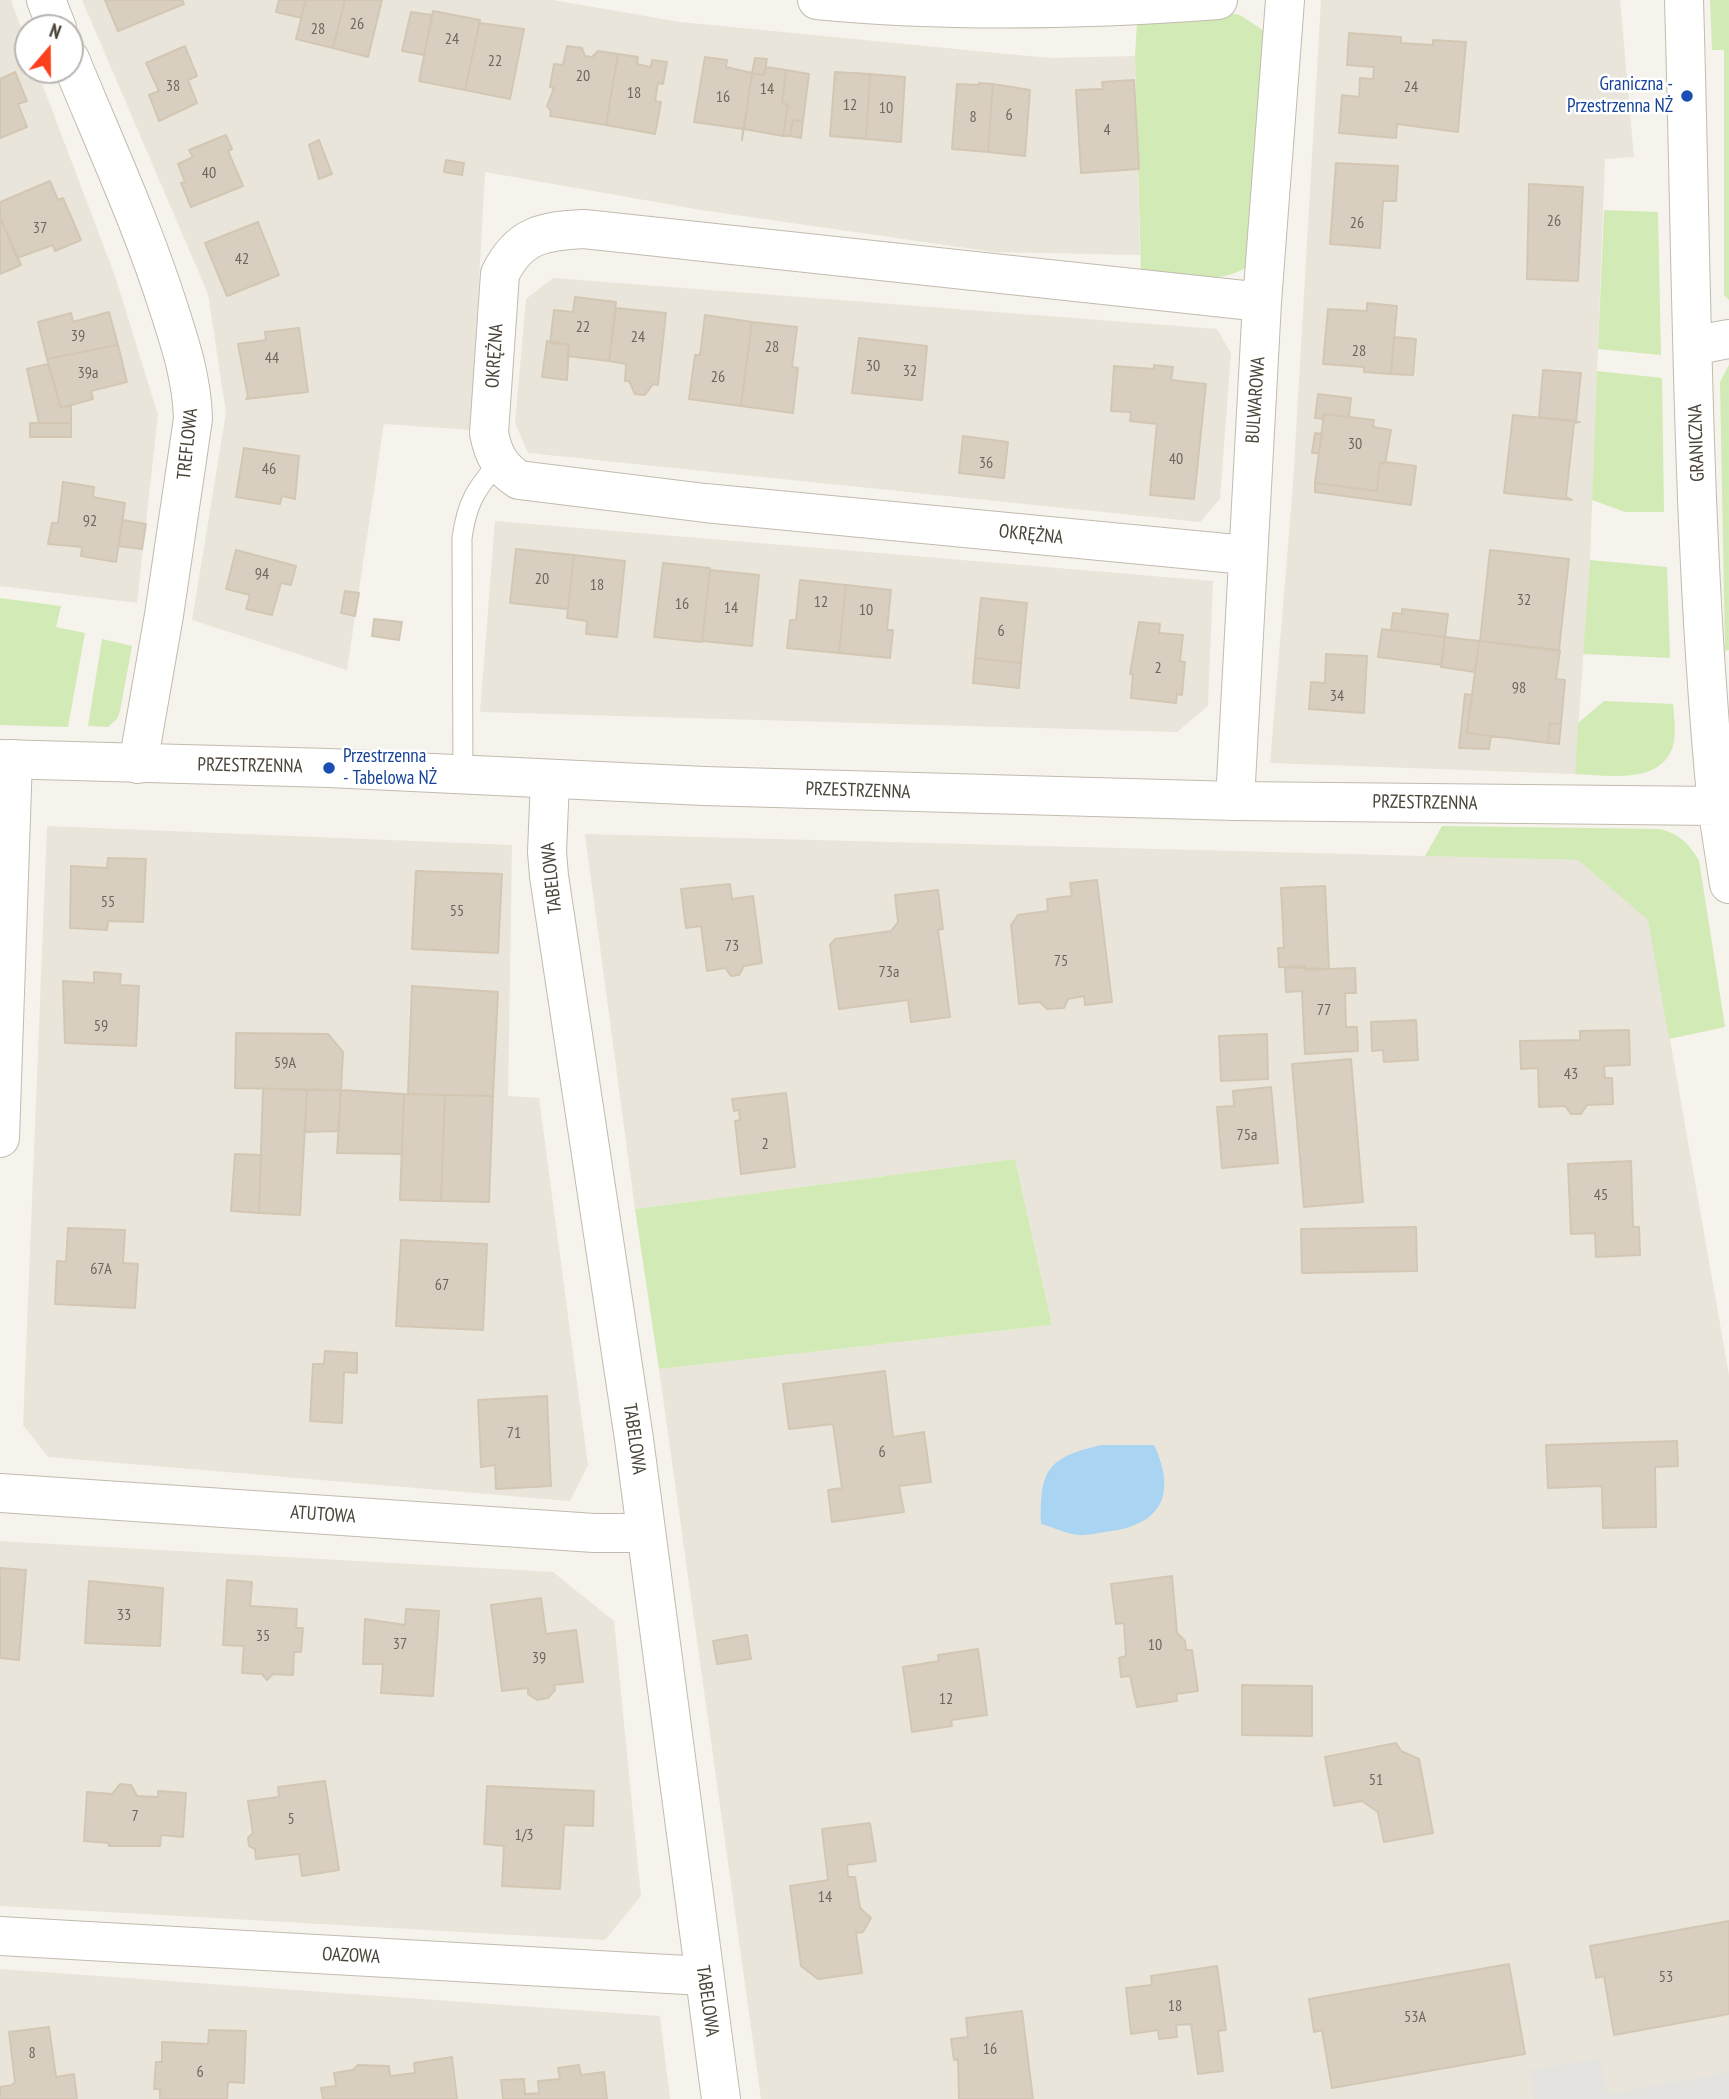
<!DOCTYPE html>
<meta charset="utf-8">
<style>
body{margin:0}
#map{position:relative;width:1729px;height:2099px;overflow:hidden;background:#f6f3ec;font-family:"PT Sans Narrow",sans-serif}
canvas{display:block}
.north{position:absolute;left:14px;top:14px;width:70px;height:70px;box-sizing:border-box;background:#fff;border:2px solid #b7b4b0;border-radius:50%;rotate:20deg;font-size:19px;font-weight:700;line-height:28px;text-align:center;color:#4b4439}
.north::after{content:'';display:block;margin:auto;width:24px;height:32px;background:#fc3f1d;clip-path:polygon(50% 0,100% 100%,50% 72%,0 100%)}
</style>
<div id="map">
<canvas width="1729" height="2099"></canvas>
<div class="north">N</div>
</div>
<script>
const ctx = document.querySelector('canvas').getContext('2d');
ctx.lineJoin = 'round';
function fill(path, color) { ctx.fillStyle = color; ctx.fill(path, 'evenodd'); }
function stroke(path, color, width, dash) { ctx.strokeStyle = color; ctx.lineWidth = width; ctx.lineCap = dash ? 'butt' : 'round'; ctx.setLineDash(dash || []); ctx.stroke(path); }
function drawText(font, color, halo, rows, align = 'center') {
  ctx.font = font + ' "PT Sans Narrow",sans-serif'; ctx.lineWidth = 5; ctx.setLineDash([]); ctx.textBaseline = 'middle'; ctx.strokeStyle = halo; ctx.fillStyle = color; for (const [text, x, y, turn = 0] of rows) {
    ctx.save(); ctx.translate(x, y); ctx.rotate((+turn || 0) * Math.PI / 180); ctx.textAlign = isNaN(turn) ? turn : align; if (halo) ctx.strokeText(text, 0, 0); ctx.fillText(text, 0, 0); ctx.restore();
  }
}
const residential = new Path2D(`
 M0 0H11L28 46V70H37L116 279 158 415 137 603 0 586Z
 M82 0H553L680 22 1049 58 1135 56 1140 255 994 252 701 210 485 172 471 430 384 424 347 670 192 620 226 413 208 294Z
 M1321 0H1620L1634 157 1605 159 1590 560 1575 774 1270 763 1293 484Z
 M553 278 1217 329 1231 353 1220 499 1200 522 528 453 515 423 526 299Z
 M495 521 1213 581 1208 706 1177 732 480 712Z
 M47 826 512 845 508 1096 539 1098 588 1465 570 1501 48 1457 23 1425Z
 M585 834 1578 860 1649 920 1729 1375V2099H761L659 1369 1052 1325 1015 1159 635 1209Z
 M0 1541 553 1572 614 1621 641 1896 605 1940 0 1906Z
 M0 1969 660 2016 670 2099H0Z`);
const green = new Path2D(`
 M1710 0H1729V300L1724 295V50H1712Z
 M1225 12 1240 15 1264 31 1250 265C1219 287 1177 276 1141 273L1135 56 1137 23Z
 M1604 210 1658 212 1661 355 1598 349Z
 M1729 365V650L1725 651 1720 382Z
 M1597 371 1662 378 1664 512H1625L1592 500Z
 M1590 560 1667 567 1670 658 1583 654Z
 M0 598 61 606 56 627 85 633 68 727 0 725Z
 M102 639 132 646 120 711 117 719 108 727 88 726Z
 M1604 701 1673 704C1674 717 1677 736 1672 749 1658 785 1605 775 1575 774L1578 723Z
 M1442 826 1659 829C1679 833 1688 843 1699 860L1725 1027 1669 1039 1648 920 1578 860 1425 856Z
 M1015 1159 1052 1325 659 1369 635 1209Z`);
const parking = new Path2D(`
 M1600 2058 1607 2094 1729 2072V2099H1534L1530 2070Z`);
const water = new Path2D(`
 M1101 1445H1154C1178 1496 1160 1526 1105 1532 1097 1533 1086 1536 1078 1535 1066 1534 1053 1527 1041 1524 1040 1469 1047 1458 1101 1445Z`);
const building = new Path2D(`
 M105 0H182L184 4 118 31Z
 M279 0H306L301 18 276 12Z
 M306 0H345L333 48 296 39Z
 M345 0H382L368 57 333 48Z
 M433 11 480 20 465 90 419 81Z
 M411 12 432 15 424 55 402 51Z
 M480 20V23L524 29 510 99 465 90Z
 M1349 33 1401 37V43L1433 45V40L1466 42 1458 132 1397 124 1396 138 1339 133 1342 95 1359 97 1360 78 1373 79 1374 67 1347 65Z
 M185 46 197 76 188 80 197 103 159 121 149 95 159 91 146 63Z
 M567 46 582 48 585 56 592 57 598 51 618 54 606 125 550 116 551 111 547 106 554 88 550 87 554 64 563 65Z
 M618 54 638 57 637 64 651 67 652 60 667 62 663 84 658 83 655 101 661 102 655 134 606 125Z
 M705 57 727 60 726 67 752 73 742 140 743 129 694 122Z
 M755 58 767 59 764 75 752 73Z
 M766 67 786 70 782 103 788 105 783 136 744 129 752 73 764 75Z
 M786 70 809 74 803 121 793 120 790 136H783L788 105 782 103Z
 M15 72 27 101 18 104 27 127 0 138V79Z
 M835 72 870 74 866 139 830 136Z
 M870 74 905 77 901 142 866 139Z
 M1134 80 1139 169 1081 173 1076 90 1103 89 1102 82Z
 M979 83 993 84 988 152 952 149 957 84 979 85Z
 M993 84 1030 90 1025 156 988 152Z
 M793 120 803 121 801 138 790 136Z
 M226 135 232 149 228 151 243 186 191 207 181 183 185 182 178 164 193 157 189 150Z
 M319 140 332 174 319 179 309 145Z
 M446 160 464 163 462 175 444 172Z
 M1336 163 1398 166 1396 201H1383L1380 248 1330 244Z
 M50 181 58 200 63 198 81 240 55 251 53 245 17 258 0 217V202Z
 M1529 184 1583 187 1578 281 1527 279Z
 M0 217 21 265 0 274Z
 M258 222 279 275 227 296 205 243Z
 M575 297 616 302 609 361 567 356 569 345 550 343 554 310 573 312Z
 M1367 303 1397 306 1391 374 1364 372V367L1323 364 1328 309 1367 311Z
 M616 308 666 313 658 385 653 384 645 395 635 394 629 381H625L626 364 609 361Z
 M109 312 118 345 47 359 38 322 71 313 73 322Z
 M705 315 752 322 741 406 689 399 695 355H700Z
 M752 322 797 327 792 367 798 368 793 413 741 406Z
 M299 328 308 392 246 399 248 397 238 344 266 340 265 332Z
 M1394 337 1416 339 1413 375 1391 374Z
 M859 338 927 346 922 400 852 393Z
 M547 341 569 345 567 380 542 377Z
 M118 345 127 382 91 391 93 399 61 408 47 359Z
 M48 364 61 408 71 405V423H39L27 369Z
 M1154 365 1173 367 1171 380 1206 384 1194 499 1150 495 1157 424 1130 421 1131 412 1111 411 1114 366 1154 369Z
 M1543 370 1581 373 1576 421 1539 417Z
 M1318 394 1351 398 1349 417 1324 414V419L1315 418Z
 M1324 414 1374 420 1373 427 1391 430 1385 464 1380 463 1377 491 1315 483Z
 M1513 415 1580 422 1574 423 1566 497 1572 500 1504 493Z
 M30 423H71V437H30Z
 M1315 433 1322 434 1319 453H1312Z
 M963 436 1008 442 1004 478 959 473Z
 M244 448 299 456 295 499 282 496 280 504 236 497Z
 M1386 462 1416 466 1411 505 1315 492V483L1377 491 1380 463Z
 M63 482 94 487 93 497 125 503 116 562 81 556 82 547 48 544 52 523H58Z
 M123 520 146 524 142 549 118 546Z
 M516 549 574 555 568 609 510 603Z
 M236 550 296 566 291 585 281 583 272 615 246 609 250 595 226 589Z
 M1490 550 1569 559 1559 650 1480 641Z
 M574 555 625 561 617 637 586 634 587 621 567 618Z
 M663 563 710 568 702 642 654 637Z
 M710 570 759 575 752 646 702 641Z
 M800 580 846 585 839 653 787 648 790 620H796Z
 M846 585 891 590 887 630H893L890 658 839 653Z
 M345 591 359 593 355 616 341 613Z
 M981 598 1027 603 1021 663 975 658Z
 M1402 609 1448 614 1445 637 1391 630 1393 613 1402 614Z
 M374 619 402 622 399 640 372 636Z
 M1139 622 1160 624 1159 633 1183 635 1180 661 1185 662 1182 695 1177 694 1176 703 1131 698 1133 674H1130Z
 M1382 629 1445 637 1442 665 1378 657Z
 M1445 637 1479 641 1475 672 1441 667Z
 M1479 641 1560 651 1556 679 1565 680 1561 724 1550 723 1548 743 1467 733Z
 M1326 654 1367 656 1364 713 1309 709 1311 682 1325 683Z
 M975 658 1021 663 1019 688 973 683Z
 M1465 694 1472 695 1467 733 1491 736 1489 749 1459 748Z
 M1550 723 1561 724 1559 744 1548 743Z
 M108 858 146 859 143 922 108 921 107 930 70 928 71 866 107 868Z
 M416 871 502 874 498 953 412 949Z
 M1097 880 1112 1002 1085 1005 1084 996 1068 999 1064 1008 1047 1009 1040 1002 1019 1004 1011 925 1018 915 1048 911 1047 899 1072 896 1070 883Z
 M730 884 732 899 753 896 762 963 744 966 739 975 731 976 725 968 707 971 701 926 686 928 681 889Z
 M1325 886 1329 969 1279 967 1278 948H1284L1281 888Z
 M938 890 943 929 938 930 950 1017 911 1022 908 1000 839 1009 830 945 835 939 891 931 898 922 895 895Z
 M1305 966V970L1355 968 1356 993H1345L1346 1027H1357L1358 1051 1305 1054 1302 991 1286 992 1285 967Z
 M94 972 121 974 120 985 139 986 136 1046 65 1043 63 981 94 983Z
 M412 986 498 992 493 1096 408 1094Z
 M1416 1020 1418 1060 1384 1062 1383 1050 1372 1051 1371 1022Z
 M1629 1030 1630 1065 1604 1066 1605 1078H1612L1613 1104 1587 1105 1581 1114H1571L1565 1106 1539 1107 1538 1068 1521 1069 1520 1041 1580 1040V1031Z
 M236 1033 328 1034 343 1052 341 1090 235 1088Z
 M1267 1034 1268 1079 1221 1081 1219 1036Z
 M1351 1059 1363 1202 1304 1207 1292 1064Z
 M1271 1087 1278 1163 1222 1168 1217 1107 1234 1106 1233 1091Z
 M263 1089 307 1090 300 1215 259 1213Z
 M307 1090H341L338 1131 305 1132Z
 M341 1090 404 1094 402 1154 337 1153Z
 M786 1093 795 1167 741 1174 735 1121 740 1120 739 1110 734 1111 732 1099Z
 M404 1094 445 1095 441 1201 400 1200Z
 M445 1095 493 1096 489 1202 441 1201Z
 M235 1154 261 1155 259 1213 231 1211Z
 M1631 1161 1633 1227H1639L1640 1255 1596 1257 1595 1233 1571 1234 1568 1164Z
 M1416 1227 1417 1271 1302 1273 1301 1229Z
 M68 1228 125 1230 123 1263 138 1264 135 1308 55 1304 57 1261 66 1262Z
 M401 1240 487 1244 483 1330 396 1326Z
 M325 1351 357 1353V1373L344 1372 342 1423 310 1421 313 1364H324Z
 M885 1371 893 1437 924 1432 931 1482 899 1486 904 1512 832 1522 828 1490 842 1488 833 1424 789 1429 783 1384Z
 M547 1396 551 1486 496 1489 495 1465 481 1467 478 1400Z
 M1677 1441 1678 1466 1655 1467 1656 1527 1603 1528 1602 1486 1548 1488 1546 1445Z
 M0 1568 26 1570 19 1660 0 1658Z
 M1172 1576 1177 1633 1185 1641 1186 1650H1192L1198 1691 1176 1694 1177 1701 1137 1707 1130 1676 1121 1677 1119 1658 1126 1656 1124 1623 1116 1624 1111 1584Z
 M227 1580 252 1582 250 1606 297 1609 296 1628H303L301 1652H294L293 1675 273 1674 267 1680 262 1674 242 1673 244 1646 223 1645Z
 M89 1581 163 1588 160 1646 85 1643Z
 M541 1598 546 1634 576 1630 583 1682 554 1685 555 1690 548 1698 537 1700 528 1694V1688L502 1691 491 1605Z
 M406 1609 439 1611 433 1696 381 1693 383 1664H363L365 1619 405 1625Z
 M747 1635 751 1659 717 1664 713 1641Z
 M978 1649 987 1715 951 1720 952 1726 912 1732 903 1667 939 1661 938 1655Z
 M1242 1685 1312 1686V1736L1242 1735Z
 M1396 1743 1401 1751 1419 1759 1433 1833 1384 1842 1378 1812 1362 1801 1334 1806 1325 1757Z
 M325 1781 339 1870 302 1876 299 1854 256 1859 255 1849 249 1846 248 1838 253 1833 248 1801 279 1797 278 1787Z
 M120 1784 131 1785 137 1796 158 1797V1791L186 1793 183 1837 161 1835 160 1846H109V1843L84 1841 87 1792 112 1794Z
 M487 1786 594 1791 593 1826 564 1825 560 1889 502 1886 504 1846 484 1844Z
 M870 1823 876 1861 847 1865 848 1877H855L860 1908 871 1918 863 1932 856 1933 862 1973 818 1979 801 1966 790 1886 828 1880 822 1829Z
 M1729 1921V2014L1614 2035 1604 1976 1596 1978 1590 1946Z
 M1509 1964 1525 2054 1332 2088 1322 2030 1314 2032 1309 1999Z
 M1217 1966 1226 2030 1218 2031 1223 2071 1198 2074 1191 2024 1176 2025 1177 2037 1159 2039 1158 2030 1131 2034 1126 1988 1152 1985 1151 1976Z
 M1022 2011 1033 2099H959L958 2059 954 2060 951 2039 968 2037 966 2018Z
 M49 2027 56 2077 74 2074 77 2099H0V2087L12 2085 15 2082 9 2032Z
 M209 2030 246 2031 244 2083 228 2082 227 2099H160V2089H154L156 2062H162V2042L208 2044Z
 M452 2057 457 2099H323L321 2088 336 2086 334 2073 353 2070 358 2065 389 2066 390 2076 415 2073 414 2063Z
 M579 2065 581 2075 604 2072 607 2099H503L501 2080 524 2079 525 2094 539 2093 538 2081 560 2079 558 2068Z`);
const service = new Path2D(`
 M463 775 462 538C467 502 476 489 499 462`);
const minor = new Path2D(`
 M46 0 57 28
 M817 0C951 13 1084 10 1218 0
 M1684 0C1692 268 1691 538 1717 806
 M70 59C104 142 142 224 169 309 181 346 192 380 193 419L164 615 138 764
 M1694 342 1702 344 1729 339
 M1246 555 705 503 519 480C500 468 493 454 489 433L500 274C519 235 543 231 584 229L1262 302
 M550 780 547 852 549 876 634 1439 721 2099
 M1235 801 1262 302 1285 0
 M0 1138 13 759
 M0 1493 594 1533H646
 M0 1936 703 1976`);
const tertiary = new Path2D(`
 M0 759 329 768 704 786 1235 801 1717 806 1729 884`);
const markers = [
 [1687,96,7,"#1a4fb4"],
 [329,768,7,"#1a4fb4"]
];
const numberNames = [
 ["26",357,24],
 ["28",318,29],
 ["24",452,39],
 ["22",495,61],
 ["20",583,76],
 ["38",173,86],
 ["24",1411,87],
 ["14",767,89],
 ["18",634,93],
 ["16",723,97],
 ["12",850,105],
 ["10",886,108],
 ["6",1009,115],
 ["8",973,117],
 ["4",1107,130],
 ["40",209,173],
 ["26",1554,221],
 ["26",1357,223],
 ["37",40,228],
 ["42",242,259],
 ["22",583,327],
 ["39",78,336],
 ["24",638,337],
 ["28",772,347],
 ["28",1359,351],
 ["44",272,358],
 ["30",873,366],
 ["32",910,371],
 ["39a",88,373],
 ["26",718,377],
 ["30",1355,444],
 ["40",1176,459],
 ["36",986,463],
 ["46",269,469],
 ["92",90,521],
 ["94",262,574],
 ["20",542,579],
 ["18",597,585],
 ["32",1524,600],
 ["12",821,602],
 ["16",682,604],
 ["14",731,608],
 ["10",866,610],
 ["6",1001,631],
 ["2",1158,668],
 ["98",1519,688],
 ["34",1337,696],
 ["55",108,902],
 ["55",457,911],
 ["73",732,946],
 ["75",1061,961],
 ["73a",889,972],
 ["77",1324,1010],
 ["59",101,1026],
 ["59A",285,1063],
 ["43",1571,1074],
 ["75a",1247,1135],
 ["2",765,1144],
 ["45",1601,1195],
 ["67A",101,1269],
 ["67",442,1285],
 ["71",514,1433],
 ["6",882,1452],
 ["33",124,1615],
 ["35",263,1636],
 ["37",400,1644],
 ["10",1155,1645],
 ["39",539,1658],
 ["12",946,1699],
 ["51",1376,1780],
 ["7",135,1816],
 ["5",291,1819],
 ["1/3",524,1835],
 ["14",825,1897],
 ["53",1666,1977],
 ["18",1175,2006],
 ["53A",1415,2017],
 ["16",990,2049],
 ["8",32,2053],
 ["6",200,2072]
];
const transitNames = [
 ["Graniczna -",1673,85],
 ["Przestrzenna NŻ",1673,107],
 ["Przestrzenna",343,757,"left"],
 ["- Tabelowa NŻ",343,779,"left"]
];
const streetNames = [
 ["OKRĘŻNA",495,356,-86],
 ["BULWAROWA",1256,400,-86],
 ["GRANICZNA",1697,443,-92],
 ["TREFLOWA",188,444,-84],
 ["OKRĘŻNA",1031,535,6],
 ["PRZESTRZENNA",250,766,1],
 ["PRZESTRZENNA",858,791,2],
 ["PRZESTRZENNA",1425,803,1],
 ["TABELOWA",552,878,-96],
 ["TABELOWA",634,1439,82],
 ["ATUTOWA",323,1515,4],
 ["OAZOWA",351,1956,3],
 ["TABELOWA",707,2001,82]
];
fill(residential, '#eae5da');
fill(green, '#d2eab5');
fill(parking, '#e5e3e0');
fill(water, '#a9d4f2');
fill(building, '#d8cfc1');
stroke(building, '#d3c7b4', 2);
stroke(service, '#c2bbae', 21);
stroke(minor, '#c2bbae', 40);
stroke(tertiary, '#c2bbae', 40);
stroke(service, '#fff', 19);
stroke(minor, '#fff', 38);
stroke(tertiary, '#fff', 38);
for (const [x, y, r, color] of markers) { const dot = new Path2D(); dot.arc(x, y, r, 0, 2 * Math.PI); ctx.fillStyle = color; ctx.fill(dot); stroke(dot, '#fff', 2.5); }
drawText('16px', '#6e675b', null, numberNames);
drawText('19px', '#164399', '#fff', transitNames, 'right');
drawText('19px', '#4b4439', '#fff', streetNames);
</script>
